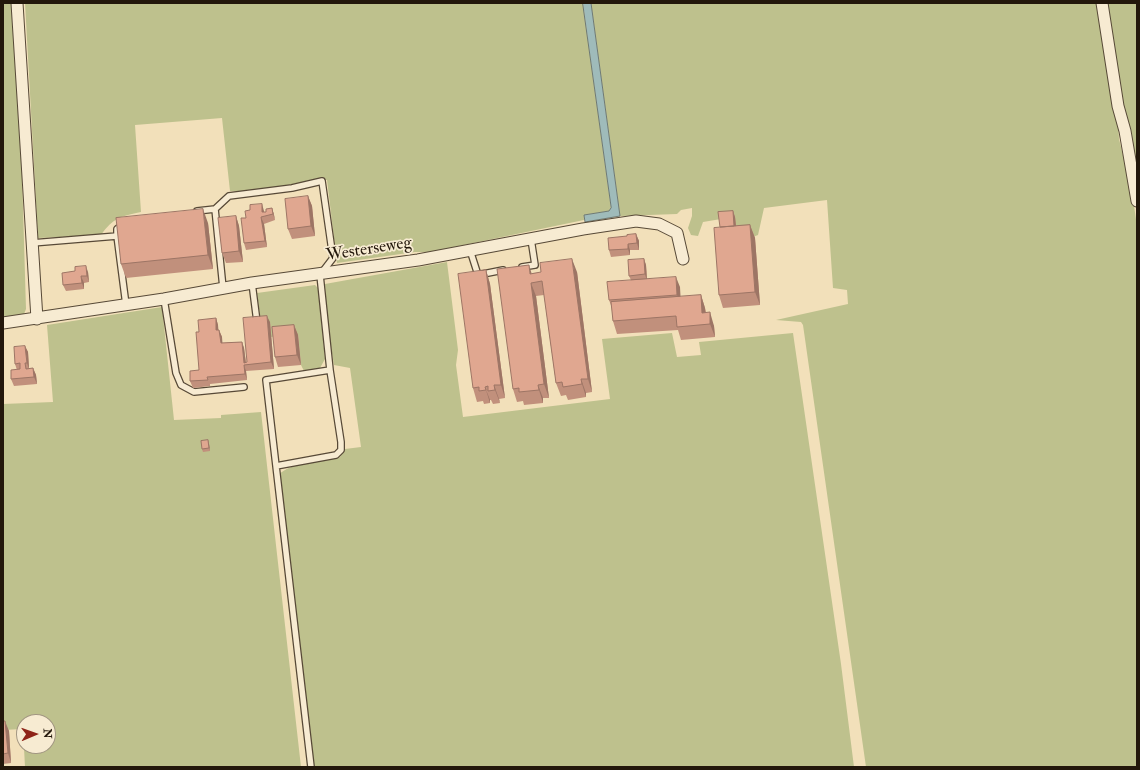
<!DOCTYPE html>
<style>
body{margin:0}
#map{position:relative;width:1140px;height:770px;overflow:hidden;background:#f2e0ba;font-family:"IM FELL Double Pica",serif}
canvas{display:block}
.frame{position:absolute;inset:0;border:4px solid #23170b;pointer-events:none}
.north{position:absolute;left:16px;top:714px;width:40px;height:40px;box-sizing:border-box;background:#f7ebd2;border:1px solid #a29682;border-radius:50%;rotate:88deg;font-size:11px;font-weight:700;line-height:16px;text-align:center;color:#23170b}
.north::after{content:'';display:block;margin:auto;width:14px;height:18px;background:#8f2418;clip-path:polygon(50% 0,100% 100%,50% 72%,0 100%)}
</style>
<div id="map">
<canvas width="1140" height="770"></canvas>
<div class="frame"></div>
<div class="north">N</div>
</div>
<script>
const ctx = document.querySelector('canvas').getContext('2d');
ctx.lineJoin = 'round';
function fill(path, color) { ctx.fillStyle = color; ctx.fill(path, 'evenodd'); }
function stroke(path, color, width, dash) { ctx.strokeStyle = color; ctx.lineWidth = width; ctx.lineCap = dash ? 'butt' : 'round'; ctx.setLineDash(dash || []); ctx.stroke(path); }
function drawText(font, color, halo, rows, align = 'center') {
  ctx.font = font + ' "IM FELL Double Pica",serif'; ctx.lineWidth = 3.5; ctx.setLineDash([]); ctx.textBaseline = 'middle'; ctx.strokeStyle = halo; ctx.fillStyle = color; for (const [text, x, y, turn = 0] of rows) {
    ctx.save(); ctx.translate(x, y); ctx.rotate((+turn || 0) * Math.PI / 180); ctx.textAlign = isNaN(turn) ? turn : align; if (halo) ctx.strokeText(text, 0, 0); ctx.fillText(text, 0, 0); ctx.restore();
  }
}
const green = new Path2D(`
 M3 3H12L22 174 26 309 24 314 3 319Z
 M25 3H583L611 208 609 211 584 215V220L430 252H415L337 263 327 180C295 180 262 195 230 191L222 118 135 125 141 212C121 216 113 218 101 235L38 238Z
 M591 3H1097L1118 123 1119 139 1132 192 1137 226V767H866L803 325 801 322 776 320 848 304 847 290 833 288 827 200 764 208 758 235 750 238 721 219 703 222 698 236 691 235 688 228 692 216V208L681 210 677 214 620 216Z
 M1107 3H1137V170L1122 97Z
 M447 262 458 350 456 365 463 417 610 399 602 339 672 333 677 357 701 355 699 342 793 333 841 664 854 767H312L278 475C295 460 319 463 340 457L345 449 361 447 350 368 334 365 327 323 325 284Z
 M315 285 318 288 325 359 320 368 304 371 301 365 298 335 271 337 270 322 261 323 257 293Z
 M162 307 174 420 221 418V415L261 412 301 767H25L23 729 3 730V404L53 402 47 325ZM24 722H48V746H24Z`);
const water = new Path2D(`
 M583 3H591L620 216 585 222 584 215 609 211 611 208Z`);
const service = new Path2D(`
 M215 209 229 196 292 188 322 181 333 258 320 275 330 370 266 380 276 466 336 455 341 450V442L330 370
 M197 211 215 209 223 288
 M117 236V229L121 226
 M32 243 117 236 126 305
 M470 250 478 275 503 270
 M522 267 535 265 531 239
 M252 283 257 322
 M164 299 176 373 181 385 194 392 244 387
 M276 466 311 767`);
const minor = new Path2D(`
 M17 3 37 319
 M1102 3 1118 106 1125 131 1137 201
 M3 323 164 299 252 283 418 260 583 229 636 221 659 224 677 233 683 259`);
const wall = new Path2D(`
 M308 196 312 206 315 236 292 239 288 229Z
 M272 208 274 215 275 220 264 224 267 247 246 250 244 243 264 211V212H266Z
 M733 211 735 217 736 226 750 225 755 238 760 305 723 308 719 295 720 227Z
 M236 216 239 226 243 262 226 263 222 253Z
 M208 223 213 269 126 278 121 264Z
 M636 234 639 241V250H630V255L611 257 609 250 627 236Z
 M644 259 646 265 647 279 680 287V297L701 295 705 308 706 313 714 326 715 337 681 340 678 330 617 334 613 321 612 308 609 300 631 280 629 276Z
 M486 270 490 284 505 398 499 399 500 403 493 404 491 400H490V403L484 404 483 401 477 402 473 388Z
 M88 272 89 282 84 283V289L66 291 63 285Z
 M577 272 592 392 586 393V397L568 400 566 395 561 396 556 383 544 295 536 296 549 398H543V403L524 405 523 401 517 402 513 389 532 273Z
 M216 318 218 325V330H219L222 337V343L242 342 244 348 246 362H247L270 322 274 369 246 371 247 380 210 384V386L193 388 190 381 199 370V332Z
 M294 325 298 335 301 365 278 367 275 357Z
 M25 346 28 352 29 369 33 368 36 375 37 384 14 386 11 379 17 370 15 364Z
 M208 440 209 444 210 451 203 452 202 449Z
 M3 721 9 731 11 763 3 764Z`);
const shadedWall = new Path2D(`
 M308 196 312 206 315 236 311 226Z
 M262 204 264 211V216L262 212Z
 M272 208 274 215 275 220 273 214Z
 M203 209 208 223 213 269 208 255Z
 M733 211 735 217 737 235 734 228Z
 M236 216 239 226 243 262 239 251Z
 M261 217 264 224 267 247 265 241Z
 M750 225 755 238 760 305 755 292Z
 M636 234 639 241V250L637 243Z
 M628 244 630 250V255L628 249Z
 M572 259 577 272 592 392 588 379Z
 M644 259 646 265 647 281 645 274Z
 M529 265 533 278 530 274Z
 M86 266 88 272 89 282 87 276Z
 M486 270 490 284 505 398 501 385Z
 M81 276 84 283V289L82 283Z
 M676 277 680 287 681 305 677 295Z
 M531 283 536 296 549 398 544 384Z
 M701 295 705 308 707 324 702 313Z
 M710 312 714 326 715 337 710 324Z
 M267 316 270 322 274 369 271 362Z
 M216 318 218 325 219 337 216 330Z
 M294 325 298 335 301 365 297 355Z
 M219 330 222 337 223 350 221 343Z
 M242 342 244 348 246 365 244 363Z
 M25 346 28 352 29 369 27 363Z
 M244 365 246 371 247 380 245 374Z
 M33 368 36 375 37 384 34 377Z
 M581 379 586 393V397L582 384Z
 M494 385 499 399 500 403 495 390Z
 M538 385 543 398V403L539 390Z
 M485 387 490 400V403L486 390Z
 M208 440 209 444 210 451 209 448Z
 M5 721 9 731 11 763 8 753Z`);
const building = new Path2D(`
 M308 196 311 226 288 229 285 199Z
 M262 204V212H266V209L272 208 273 214 261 217 265 241 244 243 241 218H246L245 211 250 210V205Z
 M203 209 208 255 121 264 116 218Z
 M733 211 734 226 720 227 718 212Z
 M236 216 239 251 222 253 218 218Z
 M750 225 755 292 719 295 714 228Z
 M636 234 637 243 628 244V249L609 250 608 238 627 236V235Z
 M572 259 588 379H581L582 384 563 387 562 382 556 383 542 281 531 283 544 384 538 385 539 390 519 392V388L513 389 497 269 529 265 530 274 541 272 540 263Z
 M644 259 645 274 629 276 628 260Z
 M86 266 87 276H81L82 283 63 285 62 273 75 271V267Z
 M486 270 501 385H494L495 390 488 391V386L485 387 486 390 479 391V387L473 388 458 274Z
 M676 277 677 295 609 300 607 282Z
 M701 295 702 313 710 312V324L677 327 676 316 613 321 611 302Z
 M267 316 271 362 244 365 245 374 207 377 208 380 190 381V371L199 370 196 332H199L198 320 216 318V330H219L221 343 242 342 244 363 247 362 243 318Z
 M294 325 297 355 275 357 272 327Z
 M25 346 27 363H25L26 369 33 368 34 377 11 379V370L20 369V363L15 364 14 347Z
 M208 440 209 448 202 449 201 441Z
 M3 721H5L8 753 3 754Z`);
const streetNames = [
 ["Westerseweg",369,250,-9]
];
fill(green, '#bec18d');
fill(water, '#9fbbba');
stroke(water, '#6d7974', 1);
stroke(service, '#574937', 8);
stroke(minor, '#574937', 13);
stroke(service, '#f7ebd2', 5.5);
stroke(minor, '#f7ebd2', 11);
fill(wall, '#c1907c');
fill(shadedWall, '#9d7565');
fill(building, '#e0a790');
stroke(building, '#9d7565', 1);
drawText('17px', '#23170b', '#f7ebd2', streetNames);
</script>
